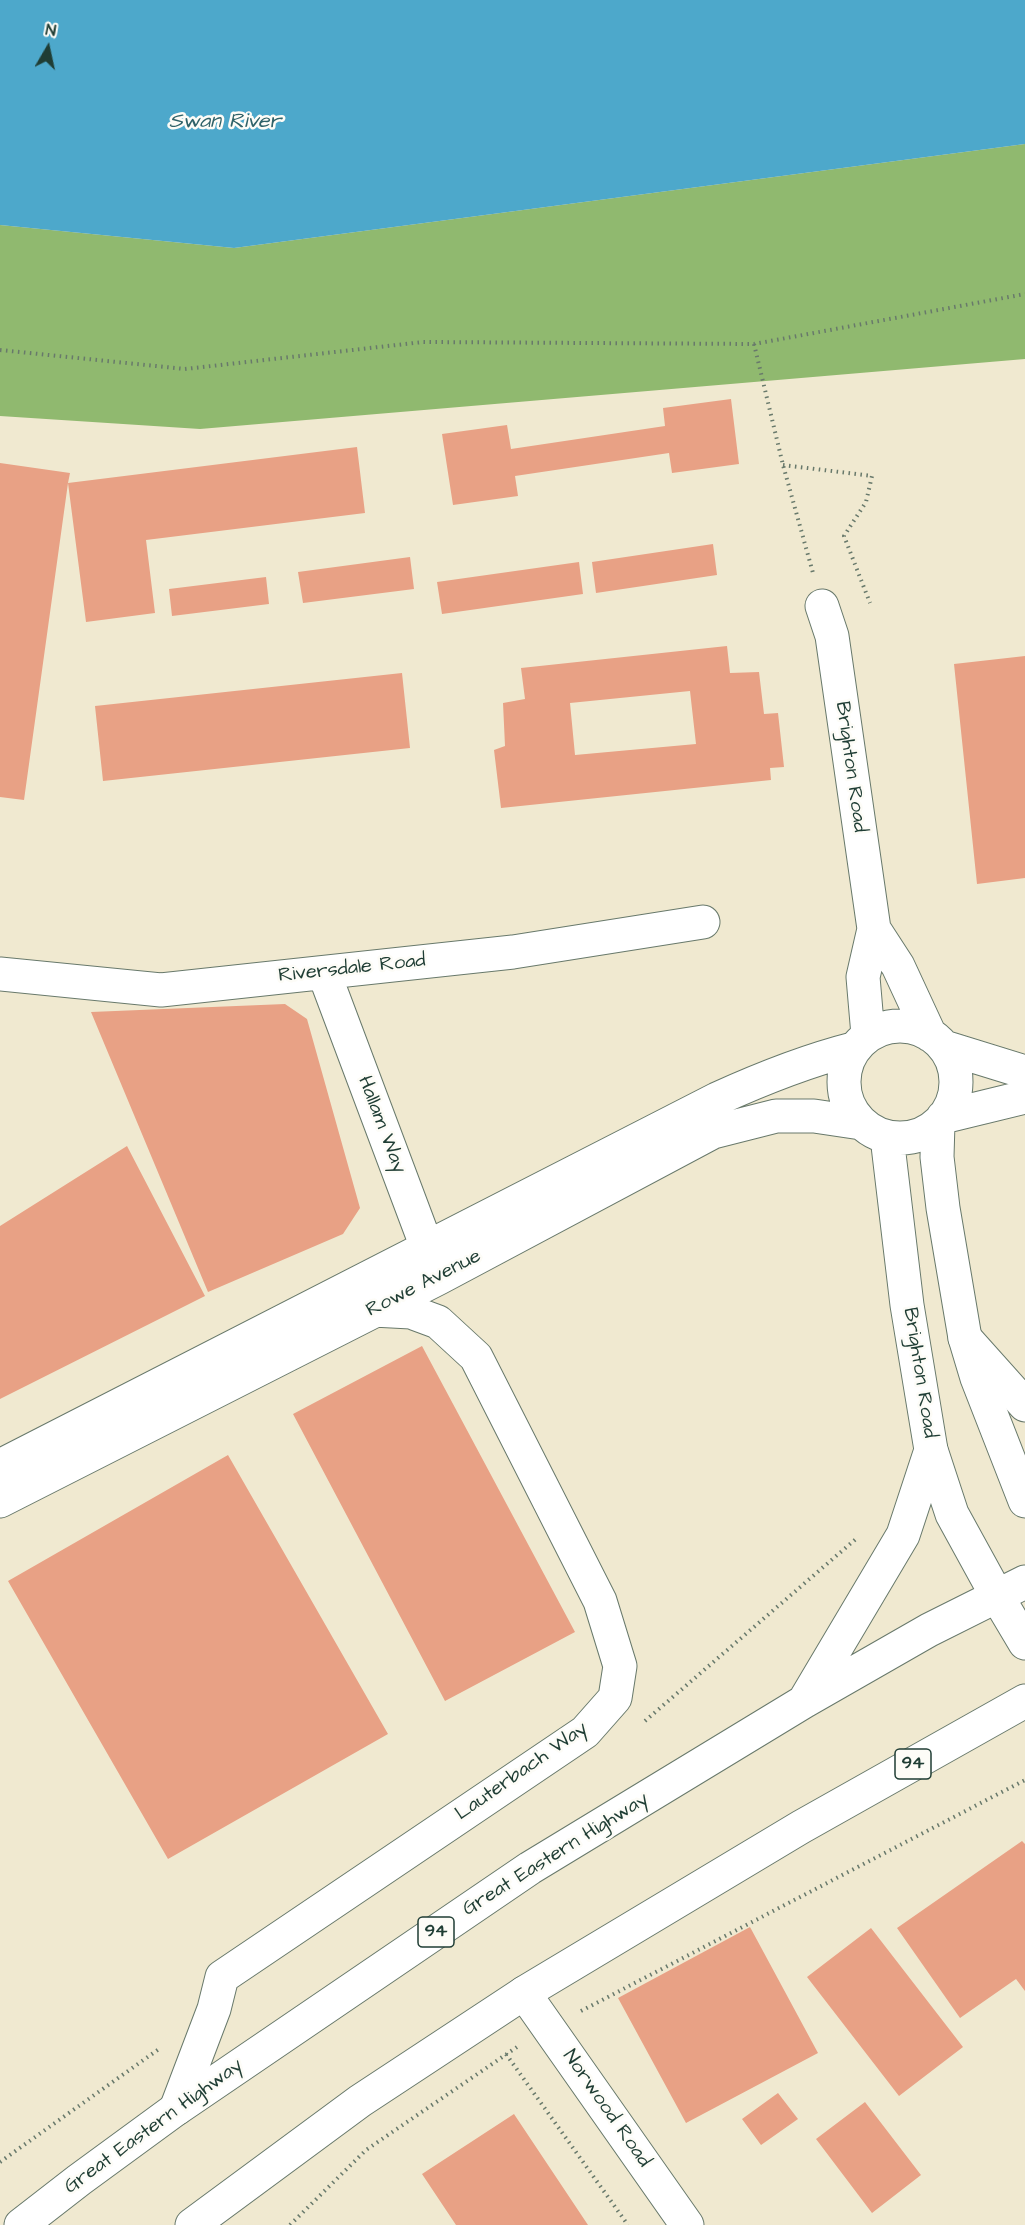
<!DOCTYPE html>
<style>
body{margin:0}
#map{position:relative;width:1025px;height:2225px;overflow:hidden;background:#f0e9d0;font-family:"Architects Daughter",sans-serif}
canvas{display:block}
.north{position:absolute;left:18px;top:18px;width:60px;height:60px;-webkit-text-stroke:4px #fdfcf7;paint-order:stroke;rotate:9deg;font-size:16px;font-weight:700;line-height:24px;text-align:center;color:#1f3d34}
.north::after{content:'';display:block;margin:auto;width:21px;height:27px;background:#1f3d34;clip-path:polygon(50% 0,100% 100%,50% 72%,0 100%)}
</style>
<div id="map">
<canvas width="1025" height="2225"></canvas>
<div class="north">N</div>
</div>
<script>
const ctx = document.querySelector('canvas').getContext('2d');
ctx.lineJoin = 'round';
function fill(path, color) { ctx.fillStyle = color; ctx.fill(path, 'evenodd'); }
function stroke(path, color, width, dash) { ctx.strokeStyle = color; ctx.lineWidth = width; ctx.lineCap = dash ? 'butt' : 'round'; ctx.setLineDash(dash || []); ctx.stroke(path); }
function drawText(font, color, halo, rows, align = 'center') {
  ctx.font = font + ' "Architects Daughter",sans-serif'; ctx.lineWidth = 5; ctx.setLineDash([]); ctx.textBaseline = 'middle'; ctx.strokeStyle = halo; ctx.fillStyle = color; for (const [text, x, y, turn = 0] of rows) {
    ctx.save(); ctx.translate(x, y); ctx.rotate((+turn || 0) * Math.PI / 180); ctx.textAlign = isNaN(turn) ? turn : align; if (halo) ctx.strokeText(text, 0, 0); ctx.fillText(text, 0, 0); ctx.restore();
  }
}
const forest = new Path2D(`
 M1025 144V359L200 429 0 416V225L234 248Z`);
const water = new Path2D(`
 M0 0H1025V144L234 248 0 225Z`);
const building = new Path2D(`
 M731 399 739 464 672 473 669 453 515 476 518 496 453 505 442 434 507 425 511 449 665 426 663 408Z
 M357 447 365 513 146 540 155 613 86 622 68 483 24 800 0 797V463L70 473 68 483Z
 M713 544 717 575 596 593 592 562Z
 M410 557 414 589 303 603 298 572Z
 M579 562 583 594 442 614 437 582Z
 M266 577 269 604 172 616 169 589Z
 M727 646 730 673 759 672 764 714 778 713 784 767 770 768 771 780 501 808 494 750 505 746 503 703 525 699 521 668ZM690 691 696 744 575 755 570 703Z
 M1025 656V878L977 884 954 664Z
 M402 673 410 748 103 781 95 706Z
 M285 1004 307 1019 360 1208 343 1234 208 1292 91 1012Z
 M127 1146 205 1296 0 1399V1226Z
 M422 1346 575 1632 445 1701 293 1414Z
 M228 1455 388 1734 168 1859 8 1581Z
 M1022 1841 1025 1844V1991L1016 1979 960 2018 897 1928Z
 M750 1927 818 2053 686 2123 618 1998Z
 M871 1928 963 2047 899 2096 807 1977Z
 M778 2093 798 2119 761 2145 742 2119Z
 M865 2102 921 2175 872 2213 816 2139Z
 M514 2114 588 2225H456L422 2174Z`);
const path = new Path2D(`
 M754 344 783 465 813 573
 M0 350 185 369 423 342 754 344 1025 294
 M783 465 872 476 866 502 844 536 870 603
 M645 1721 857 1538
 M581 2011 1025 1780
 M506 2054 628 2225
 M0 2162 159 2049
 M290 2225 366 2150 517 2047`);
const street = new Path2D(`
 M822 606 832 636 874 929 863 977 868 1035
 M874 929 898 966 930 1035
 M324 973 434 1266
 M0 974 161 990 513 952 703 922
 M844 1082a56 56 0 1 1 112 0a56 56 0 1 1-112 0Z
 M944 1047 1025 1072
 M943 1117 1025 1097
 M938 1123 937 1157 943 1208 965 1338 977 1378 1025 1501
 M887 1137 907 1305 931 1450 952 1514 997 1596
 M0 1466 717 1099C761 1079 806 1061 853 1049
 M0 1501 439 1278 713 1132 776 1116H814L861 1123
 M524 1993 687 2225
 M176 2109 214 2009 222 1977 585 1732 615 1698 620 1666 600 1601 476 1357 438 1322 411 1312 373 1310`);
const secondary = new Path2D(`
 M997 1596 1025 1643`);
const highway = new Path2D(`
 M965 1338 1025 1405
 M805 1700 903 1535 931 1450
 M21 2225 79 2180 176 2109 530 1868 805 1701 929 1630 1025 1582
 M192 2225 360 2101 524 1993 801 1827 1025 1701`);
const shields = [
 [913,1764,36],
 [436,1932,36]
];
const shieldNames = [
 ["94",913,1764],
 ["94",436,1932]
];
const streetNames = [
 ["Brighton Road",850,767,82],
 ["Riversdale Road",352,969,-6],
 ["Hallam Way",381,1125,69],
 ["Rowe Avenue",424,1284,-27],
 ["Brighton Road",919,1373,81],
 ["Lauterbach Way",522,1772,-35],
 ["Great Eastern Highway",556,1855,-32],
 ["Norwood Road",606,2109,55],
 ["Great Eastern Highway",154,2127,-36]
];
const waterNames = [
 ["Swan River",225,123]
];
fill(forest, '#90b96f');
fill(water, '#4da8cb');
fill(building, '#e8a185');
stroke(street, '#68796b', 35);
stroke(secondary, '#68796b', 35);
stroke(highway, '#68796b', 35);
stroke(path, '#68796b', 4, [1.5, 4.5]);
stroke(street, '#fff', 33);
stroke(secondary, '#fff', 33);
stroke(highway, '#fff', 33);
for (const [x, y, w] of shields) { const box = new Path2D(); box.roundRect(x - w / 2, y - 15, w, 30, 4.5); ctx.fillStyle = '#fdfcf7'; ctx.fill(box); stroke(box, '#1f3d34', 1.5); }
drawText('bold 18px', '#1f3d34', null, shieldNames);
drawText('20px', '#1f3d34', '#fdfcf7', streetNames);
drawText('italic 21px', '#2f6269', '#fdfcf7', waterNames);
</script>
